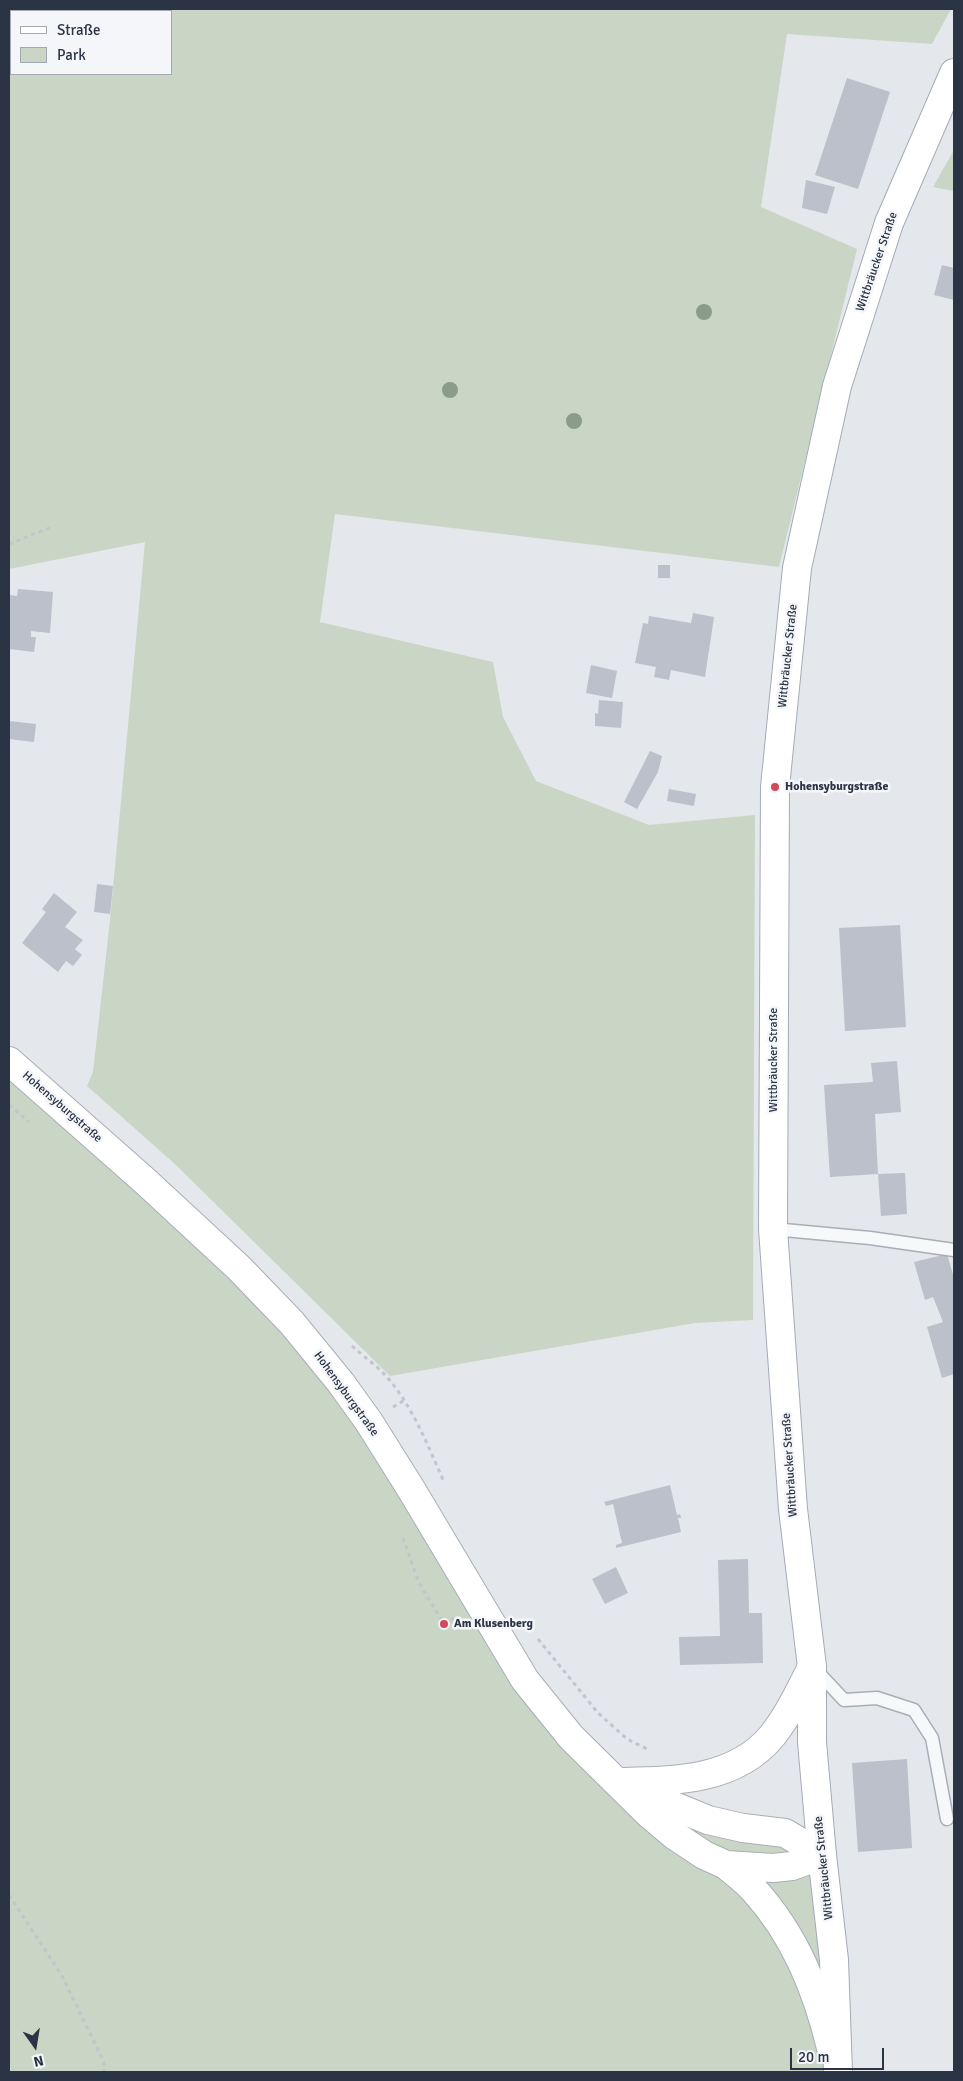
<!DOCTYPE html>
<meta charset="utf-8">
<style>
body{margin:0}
#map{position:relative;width:963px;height:2081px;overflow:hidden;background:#e4e7ec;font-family:Signika,sans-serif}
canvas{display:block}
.frame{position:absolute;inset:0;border:10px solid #2b3445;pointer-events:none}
.legend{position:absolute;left:10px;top:10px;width:162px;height:65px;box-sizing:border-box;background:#f4f6f9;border:1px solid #a4a8b1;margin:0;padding:6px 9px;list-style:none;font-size:15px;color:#2b3445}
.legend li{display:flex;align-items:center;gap:10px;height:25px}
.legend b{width:25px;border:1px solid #a4a8b1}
.north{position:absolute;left:10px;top:2021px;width:50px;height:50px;-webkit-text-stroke:4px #f4f6f9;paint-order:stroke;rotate:167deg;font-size:14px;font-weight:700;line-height:20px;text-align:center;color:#2b3445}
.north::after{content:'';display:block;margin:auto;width:18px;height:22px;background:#2b3445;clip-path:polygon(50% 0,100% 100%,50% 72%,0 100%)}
.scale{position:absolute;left:790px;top:2048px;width:94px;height:22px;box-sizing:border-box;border:2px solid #2b3445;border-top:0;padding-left:6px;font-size:15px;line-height:18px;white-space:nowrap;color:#2b3445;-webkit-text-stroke:4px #f4f6f9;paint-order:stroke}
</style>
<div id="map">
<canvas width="963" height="2081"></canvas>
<div class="frame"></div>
<ul class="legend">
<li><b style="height:6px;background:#fff"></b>Straße</li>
<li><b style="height:14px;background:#c9d6c5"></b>Park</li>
</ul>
<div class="north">N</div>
<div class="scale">20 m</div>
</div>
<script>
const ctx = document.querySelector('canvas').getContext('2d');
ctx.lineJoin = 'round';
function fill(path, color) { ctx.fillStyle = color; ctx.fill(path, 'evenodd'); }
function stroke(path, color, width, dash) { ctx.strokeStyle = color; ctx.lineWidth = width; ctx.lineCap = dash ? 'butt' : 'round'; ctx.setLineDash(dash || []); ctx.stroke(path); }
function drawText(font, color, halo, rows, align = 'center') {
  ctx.font = font + ' Signika,sans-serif'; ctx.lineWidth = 5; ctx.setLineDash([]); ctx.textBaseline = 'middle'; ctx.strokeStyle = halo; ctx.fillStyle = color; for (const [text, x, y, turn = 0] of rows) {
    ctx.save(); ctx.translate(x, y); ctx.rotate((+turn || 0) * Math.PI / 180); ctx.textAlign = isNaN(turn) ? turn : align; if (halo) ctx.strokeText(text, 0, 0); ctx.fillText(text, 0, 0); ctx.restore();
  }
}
const green = new Path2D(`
 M9 9H951L932 44 787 34 761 207 857 249 779 567 335 514 320 622 493 662 503 717 536 781 649 825 755 815 753 1320 695 1323 390 1376 177 1166 87 1086 93 1072 110 920 145 542 9 569ZM11 11H171V74H11Z
 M954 150V191L933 187Z
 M9 1061 292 1323 479 1604 617 1782 822 1855 838 2072H9Z`);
const building = new Path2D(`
 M847 78 890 92 858 189 815 175Z
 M806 180 835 187 827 214 802 208Z
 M942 265 954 268V300L934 295Z
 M658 565H670V578H658Z
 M18 589 53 592 50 633 31 631V637H36L34 652 9 649V595L17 596Z
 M693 613 714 617 705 677 671 670 669 680 654 677 656 667 635 663 643 623 648 624 649 616 691 623Z
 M591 665 617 671 612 698 586 693Z
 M599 700 623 702 621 728 595 726V713L598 714Z
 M9 721 36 724 34 742 9 739Z
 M650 751 662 756 658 772 637 809 624 802Z
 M669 789 696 794 694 806 667 801Z
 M97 884 113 886 110 914 94 912Z
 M54 893 77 912 65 927 83 940 75 949 82 955 73 966 66 961 58 972 22 943 46 912 42 909Z
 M900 925 906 1027 845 1031 839 928Z
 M897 1061 901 1112 875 1114 878 1174 905 1173 907 1214 881 1216 878 1174 830 1177 824 1085 873 1082 871 1063Z
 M947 1254 954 1278V1374L942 1378 927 1327 943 1322 933 1297 925 1300 914 1262Z
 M670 1485 677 1515 680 1514 681 1518H678L681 1532 616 1548V1545L622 1543 613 1504 606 1506 604 1502Z
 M748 1559 749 1613H762L763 1663 680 1665 679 1637 720 1636 718 1560Z
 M616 1567 628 1593 605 1604 592 1579Z
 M907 1759 912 1848 858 1852 852 1763Z`);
const path = new Path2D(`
 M9 12 22 9
 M9 544 52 527
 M9 1105 29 1122
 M352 1346C363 1356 377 1366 387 1377 413 1407 428 1446 444 1482
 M393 1407 403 1401
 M403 1538 419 1583 444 1624 455 1618
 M538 1639 598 1713 627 1739 649 1750
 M9 1895 62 1976 104 2062V2072`);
const service = new Path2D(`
 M773 1229 870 1238 954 1250
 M815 1669 844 1700 877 1698 914 1710 932 1738 947 1819`);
const secondary = new Path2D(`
 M9 1061 145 1181 239 1268 292 1323 341 1383 369 1422 411 1489 525 1680 571 1737 648 1813 674 1835 704 1855 726 1865 773 1868 792 1866 822 1855
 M617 1782C671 1781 734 1782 772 1736 789 1715 800 1690 812 1667
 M630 1788 708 1820 743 1828 785 1833 822 1855
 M726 1865C735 1873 746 1881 754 1890 795 1935 817 1990 831 2048`);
const primary = new Path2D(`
 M838 2072 834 1960 822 1855 812 1742V1667L793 1509 773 1229 775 787 797 568 837 386 889 223 954 73`);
const trees = [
 [704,312],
 [450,390],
 [574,421]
];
const markers = [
 [775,787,5,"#d1495b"],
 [444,1624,5,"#d1495b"]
];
const streetNames = [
 ["Wittbräucker Straße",877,262,-71],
 ["Wittbräucker Straße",788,656,-84],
 ["Wittbräucker Straße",774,1060,-90],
 ["Hohensyburgstraße",62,1107,41],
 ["Hohensyburgstraße",346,1394,54],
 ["Wittbräucker Straße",790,1465,-94],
 ["Wittbräucker Straße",824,1868,-96]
];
const poiNames = [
 ["Hohensyburgstraße",785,787],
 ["Am Klusenberg",454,1624]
];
fill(green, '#c9d6c5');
fill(building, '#bbc0ca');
stroke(service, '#a9aeb7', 15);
stroke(secondary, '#a9aeb7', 30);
stroke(primary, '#a3abb8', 30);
stroke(path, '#c2c5cb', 3, [4, 4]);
stroke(service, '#f7f8fa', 12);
stroke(secondary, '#fff', 28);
stroke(primary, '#fff', 28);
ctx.fillStyle = '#899d89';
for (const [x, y] of trees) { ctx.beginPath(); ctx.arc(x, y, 8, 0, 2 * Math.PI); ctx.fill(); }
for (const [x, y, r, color] of markers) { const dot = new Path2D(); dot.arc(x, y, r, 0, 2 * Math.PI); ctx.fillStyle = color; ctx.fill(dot); stroke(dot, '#f4f6f9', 2); }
drawText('12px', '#2b3445', '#f4f6f9', streetNames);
drawText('bold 12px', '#2b3445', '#f4f6f9', poiNames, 'left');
</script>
